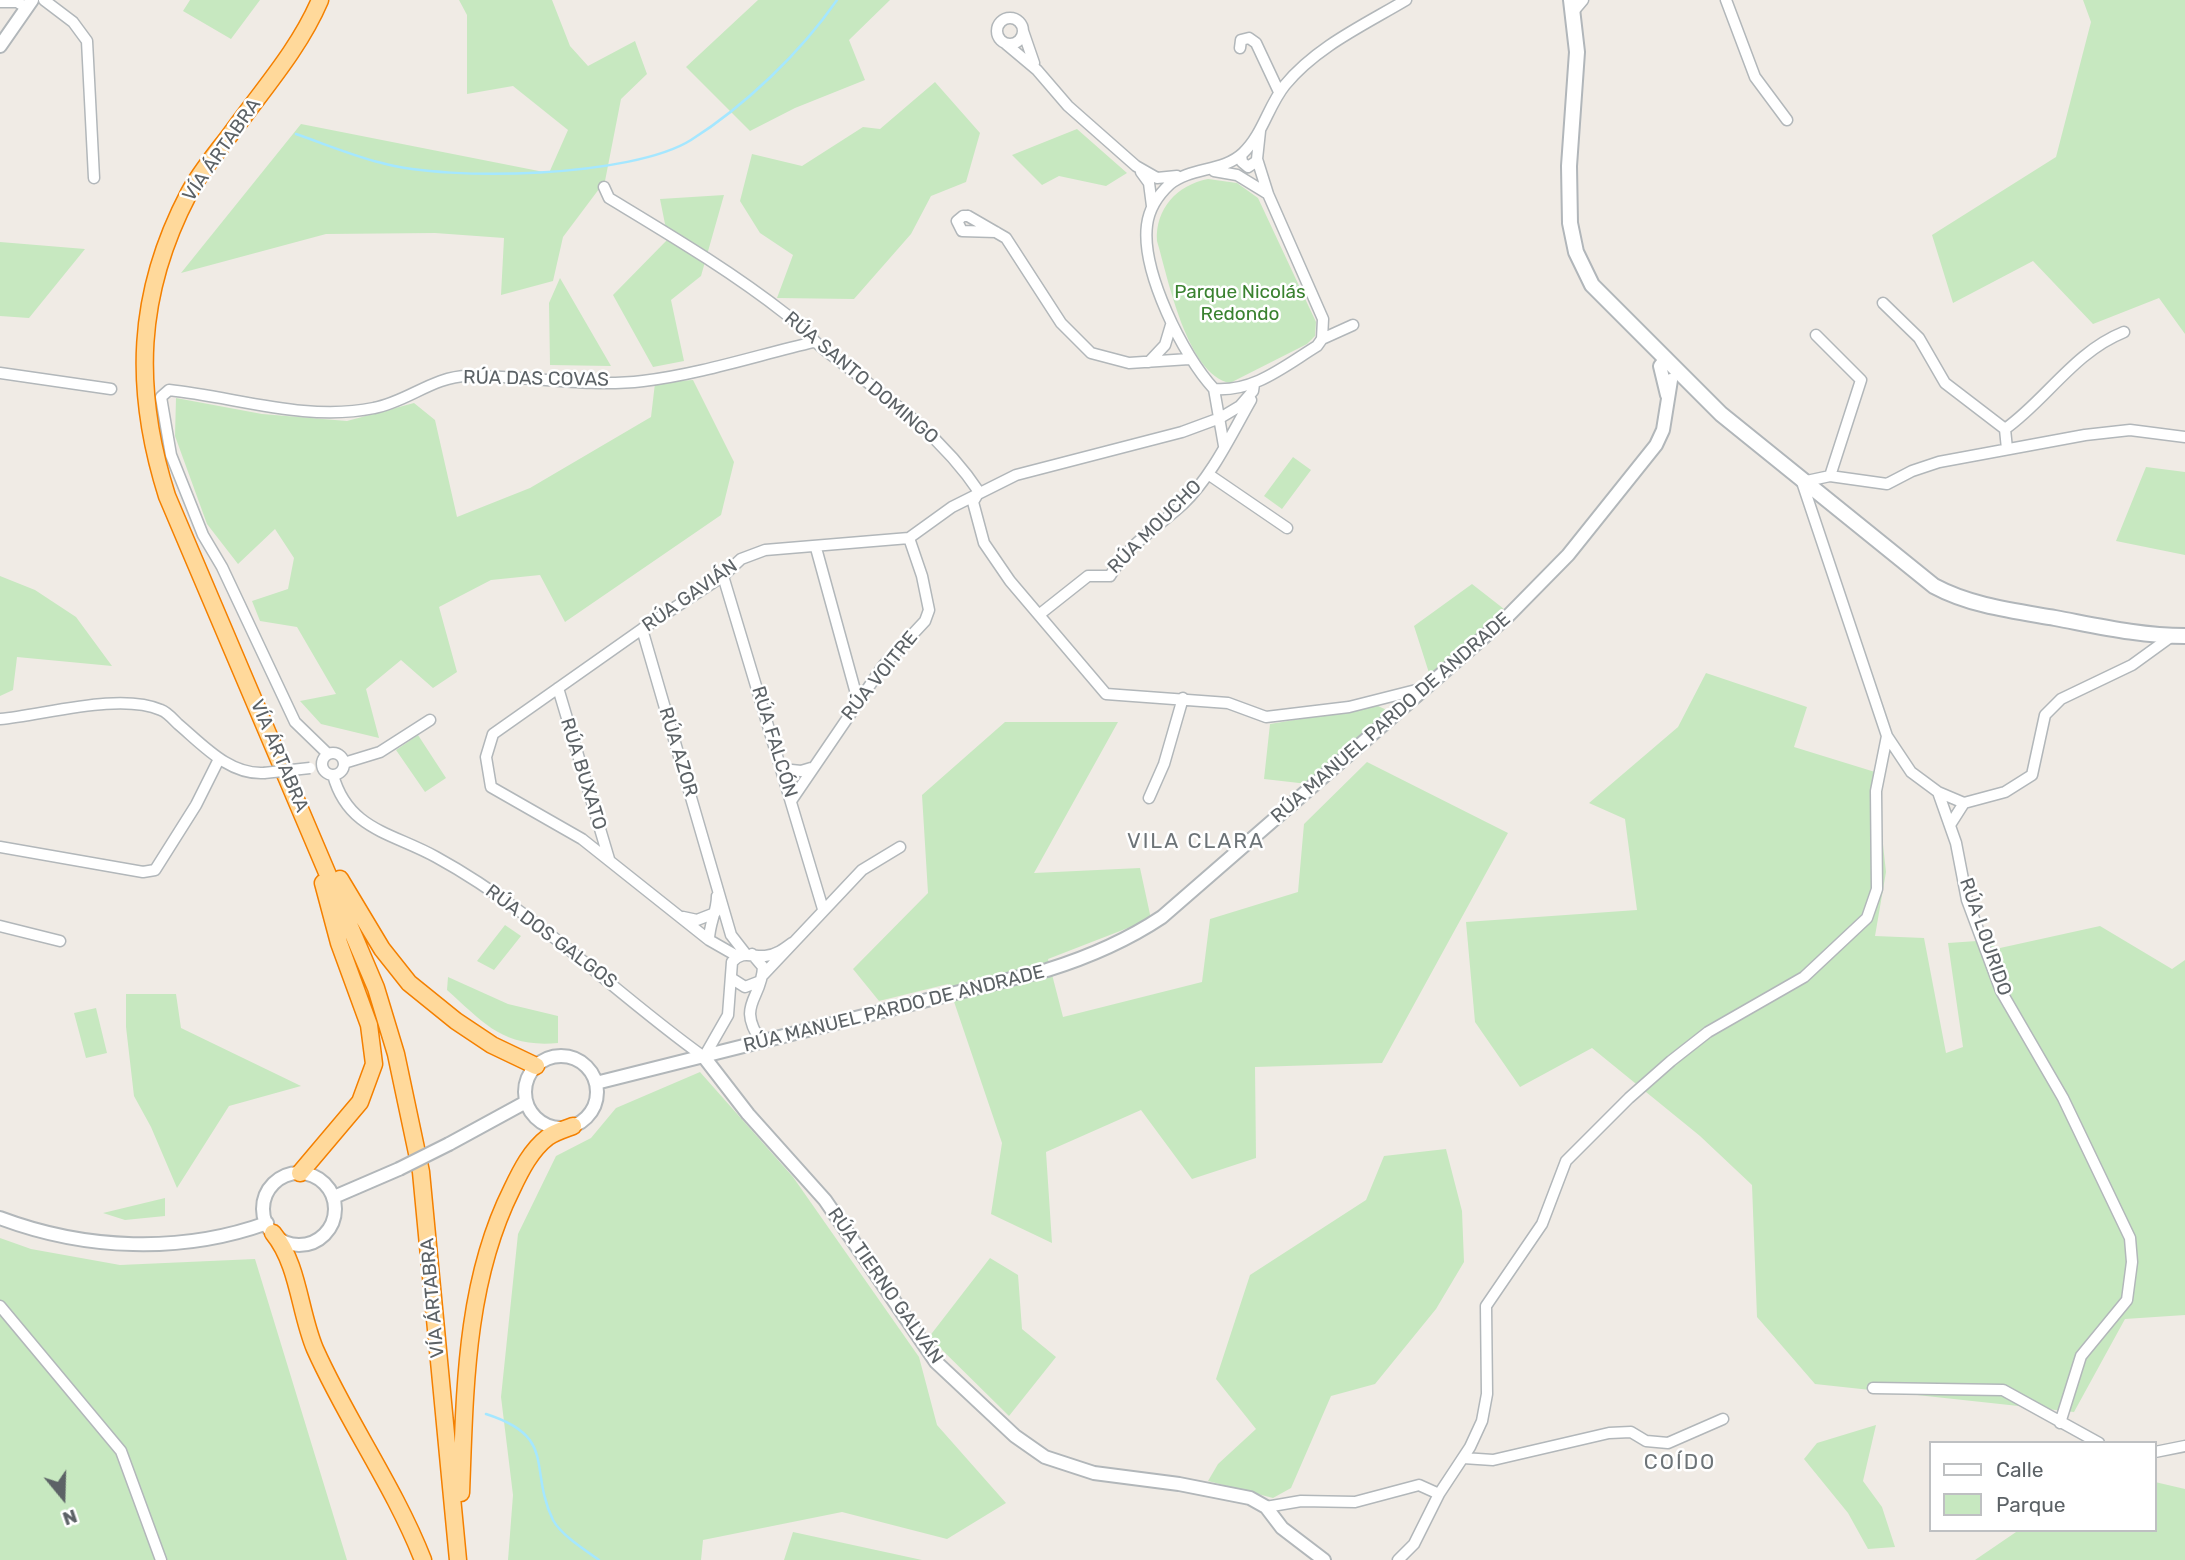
<!DOCTYPE html>
<meta charset="utf-8">
<style>
body{margin:0}
#map{position:relative;width:2185px;height:1560px;overflow:hidden;background:#f0ebe5;font-family:Rubik,sans-serif}
canvas{display:block}
.legend{position:absolute;left:1929px;top:1441px;width:228px;height:91px;box-sizing:border-box;background:#fff;border:2px solid #bec0c2;margin:0;padding:9px 12px;list-style:none;font-size:21px;color:#5c6266}
.legend li{display:flex;align-items:center;gap:14px;height:35px}
.legend b{width:35px;border:2px solid #bec0c2}
.north{position:absolute;left:28px;top:1462px;width:70px;height:70px;-webkit-text-stroke:5px #fff;paint-order:stroke;rotate:161deg;font-size:19px;font-weight:700;line-height:28px;text-align:center;color:#5c6266}
.north::after{content:'';display:block;margin:auto;width:24px;height:32px;background:#5c6266;clip-path:polygon(50% 0,100% 100%,50% 72%,0 100%)}
</style>
<div id="map">
<canvas width="2185" height="1560"></canvas>
<ul class="legend">
<li><b style="height:9px;background:#fff"></b>Calle</li>
<li><b style="height:19px;background:#c7e8c0"></b>Parque</li>
</ul>
<div class="north">N</div>
</div>
<script>
const context = document.querySelector('canvas').getContext('2d');
context.lineJoin = 'round';
function paint(path, color) {
  context.fillStyle = color;
  context.fill(path, 'evenodd');
}
function stroke(path, color, width, dash) {
  context.strokeStyle = color;
  context.lineWidth = width;
  context.lineCap = dash ? 'butt' : 'round';
  context.setLineDash(dash || []);
  context.stroke(path);
}
function write(font, color, halo, rows, align = 'center') {
  context.font = font + ' Rubik,sans-serif';
  context.lineWidth = 5;
  context.setLineDash([]);
  context.textBaseline = 'middle';
  context.strokeStyle = halo;
  context.fillStyle = color;
  for (const [text, x, y, turn = 0] of rows) {
    context.save();
    context.translate(x, y);
    context.rotate((+turn || 0) * Math.PI / 180);
    context.textAlign = isNaN(turn) ? turn : align;
    if (halo) context.strokeText(text, 0, 0);
    context.fillText(text, 0, 0);
    context.restore();
  }
}
const green = new Path2D(`
 M190,0H260L231,39L183,11Z
 M459,0H552L570,46L588,66L635,41L647,74L621,99L605,181L563,237L553,281L501,295L504,238L435,233L326,234L181,273L301,124L549,173L568,130L513,86L467,94V15Z
 M758,0H890L849,40L865,80L795,108L750,131L686,67Z
 M2083,0H2185V334L2159,298L2093,324L2033,261L1953,303L1932,235L2056,157L2091,22Z
 M935,82L980,133L966,182L931,196L911,234L854,299L777,298L793,255L760,233L740,201L752,154L802,166L863,127L880,129Z
 M1077,129L1127,173L1106,186L1059,176L1042,185L1012,155Z
 M1208,179L1237,183L1258,198L1316,322L1315,336L1307,344L1230,383C1187,375 1168,278 1157,241C1155,209 1177,185 1208,179Z
 M724,195L701,276L671,300L684,361L653,367L613,295L668,239L660,199Z
 M0,242L85,249L29,318L0,316Z
 M560,278L611,366L550,365L549,303Z
 M693,380L734,462L721,515L565,622L540,575L491,580L439,607L457,672L433,688L401,660L366,689L379,738L321,724L300,701L336,694L297,627L260,621L252,601L288,589L294,558L275,529L238,564L207,524L175,436L176,398L262,414L347,421L414,403L435,420L457,517L530,488L651,417L655,383Z
 M1293,457L1311,470L1282,509L1264,496Z
 M2146,467L2185,472V555L2116,541Z
 M0,576L35,590L76,617L112,666L17,657L13,690L0,696Z
 M1472,584L1504,609L1430,676L1414,626Z
 M1706,673L1807,707L1794,747L1875,772L1886,872L1875,936L1924,938L1946,1053L1963,1047L1948,943L1977,941L2000,948L2100,926L2172,969L2185,960V1315L2125,1319L2074,1412L1815,1384L1757,1317L1752,1185L1700,1136L1592,1048L1520,1087L1475,1022L1466,922L1637,910L1625,819L1589,803L1678,727Z
 M1378,706L1391,712L1308,784L1264,779L1270,724Z
 M1005,722H1118L1034,873L1140,868L1151,919L1048,959L1063,1017L1202,982L1210,919L1298,892L1304,824L1367,762L1508,833L1382,1063L1255,1067L1256,1158L1192,1179L1141,1110L1046,1152L1052,1243L991,1214L1002,1143L948,984L879,1001L853,969L928,893L922,795Z
 M418,735L446,778L425,792L396,750Z
 M505,925L521,936L494,970L477,961Z
 M448,977L508,1004L558,1016V1043C503,1048 484,1023 447,990Z
 M126,994H176L181,1028L301,1086L229,1106L177,1188L151,1127L134,1096L126,1027Z
 M96,1008L107,1053L86,1058L74,1013Z
 M700,1072L793,1177L919,1357L937,1425L1006,1503L947,1539L842,1512L703,1540L701,1560H508L513,1495L501,1397L518,1234L556,1156L591,1138L616,1108Z
 M1446,1149L1462,1211L1464,1262L1436,1309L1375,1384L1331,1396L1291,1488L1273,1498L1208,1481L1218,1464L1256,1429L1216,1379L1250,1275L1366,1200L1384,1156Z
 M165,1198V1216L125,1220L103,1213Z
 M0,1238L31,1249L120,1265L255,1259L347,1560H0Z
 M990,1258L1018,1275L1022,1329L1056,1357L1009,1416L929,1337Z
 M1876,1425L1863,1481L1882,1507L1895,1547L1868,1549L1848,1513L1804,1459L1817,1443Z
 M2155,1482L2185,1489V1560H1975L2019,1530H2155Z
 M793,1532L922,1560H784Z`);
const stream = new Path2D(`
 M296,134C325,144 353,156 382,163C450,182 632,177 691,140C745,106 801,52 837,0
 M486,1414C558,1437 528,1468 553,1520C561,1535 585,1550 599,1560`);
const minor = new Path2D(`
 M44,0L73,22L87,41L94,178
 M1726,0L1755,77L1787,120
 M0,2H17L27,8
 M1572,13L1583,0
 M997 31a13 13 0 1 1 26 0a13 13 0 1 1-26 0Z
 M1023,31L1034,63
 M1006,44L1037,70L1068,106L1136,166L1157,178L1177,176
 M1240,48L1241,40L1249,38L1256,43L1279,92
 M1260,131L1257,159L1268,194L1323,319L1322,339L1317,346C1283,367 1254,392 1214,389C1183,356 1141,271 1147,225C1149,209 1158,195 1170,184C1191,167 1223,172 1243,153C1263,134 1268,106 1285,85C1316,47 1364,25 1406,0
 M1241,155L1242,162L1248,167L1257,161
 M1214,171L1237,175L1268,194
 M1141,172L1149,183L1152,206
 M604,187L609,198C670,235 731,271 787,315C801,326 812,340 826,351C881,393 940,433 979,492L973,502L984,543L1010,581L1106,694L1228,703L1266,717L1349,707L1424,688
 M968,216L1006,238L1061,323L1091,353L1129,363L1189,359
 M968,216H963L957,221L962,231L996,232
 M1883,303L1919,338L1945,383L2005,429L2007,449
 M1816,335L1861,380L1830,476
 M1322,339L1353,325
 M1149,362L1165,345L1171,325
 M0,373L111,389
 M1214,389L1224,446
 M2005,429C2046,400 2074,352 2124,332
 M1208,474L1287,528
 M816,548L858,701
 M723,576L823,909
 M1040,614L1088,576H1110C1127,545 1157,528 1183,504C1212,476 1231,435 1251,400
 M642,629L731,935L745,953
 M558,688L609,859
 M0,719C44,715 120,692 161,710C167,712 173,719 178,724C203,745 229,775 264,773
 M322 764a11 11 0 1 1 22 0a11 11 0 1 1-22 0Z
 M328,754L295,722L222,567L203,535L171,455L161,397L169,390C236,397 306,422 374,408C407,402 434,376 468,376C527,375 585,388 643,381C701,374 758,355 814,342
 M344,763L380,752L430,720
 M782,769L801,771L811,768
 M333,775C348,830 393,833 436,857C535,911 613,992 704,1057L728,1015L732,962C743,950 751,957 765,956C776,955 784,949 792,943
 M1938,792L1964,803L1950,825
 M1149,798L1164,764L1183,698
 M791,801L883,666L925,621L929,610L922,576L909,538
 M1964,803L2005,792L2032,775L2045,715L2061,699L2132,665L2172,636
 M0,847L143,872L155,870L196,805L219,759
 M683,917L697,920L715,913
 M0,926L60,941
 M709,940C709,924 717,912 717,896
 M752,954L763,967C762,1000 735,1004 762,1043
 M737,956L709,940L582,839L491,787L486,757L493,734L642,629L723,576L741,559L765,550L909,538L952,507L1016,475L1182,432L1220,418L1240,406L1253,391L1254,384
 M762,976L862,870L900,847
 M731,978L745,987L758,982
 M0,1306L121,1451L161,1560
 M1873,1388L2003,1390L2099,1443
 M2060,1423L2081,1356L2127,1300L2132,1262L2130,1238L2063,1098L2001,991L1967,900L1956,843L1938,792L1911,772L1887,736L1802,482L1830,476L1887,484L1912,471L1939,462L2085,435L2130,430L2185,437
 M2155,1452L2185,1446
 M1463,1458L1493,1460L1609,1433L1631,1432L1646,1441L1668,1443L1723,1419
 M1439,1494L1470,1447L1482,1421L1487,1394L1486,1306L1542,1224L1566,1161L1629,1098L1671,1061L1708,1032L1804,977L1867,918L1877,889L1876,791L1887,736
 M1266,1507L1301,1501L1355,1502L1419,1485L1439,1494L1414,1544L1398,1560`);
const tertiary = new Path2D(`
 M0,46L32,0
 M1666,358L1660,366L1667,395
 M525 1092a36 36 0 1 1 72 0a36 36 0 1 1-72 0Z
 M704,1057L748,1114L825,1200L936,1362L1015,1436L1045,1457L1094,1473L1179,1484L1250,1498L1266,1507L1282,1528L1324,1560
 M596,1083L1047,970C1089,957 1126,941 1162,917L1507,617L1568,555L1656,445L1663,430L1671,380
 M449,1144L526,1102
 M263 1209a36 36 0 1 1 72 0a36 36 0 1 1-72 0Z
 M334,1197L399,1169
 M0,1218C85,1250 181,1254 267,1223`);
const secondary = new Path2D(`
 M1571,0L1577,52L1569,166L1570,223L1576,252L1592,285L1721,414L1934,586C1971,606 2015,611 2055,618C2098,626 2141,636 2185,636`);
const trunk = new Path2D(`
 M320,0C300,47 265,87 235,128C220,149 201,170 189,193C136,294 133,389 167,496L376,988L396,1054L421,1172L458,1560
 M340,879L382,949L409,983L456,1021L492,1045L536,1066
 M300,1173L360,1102L374,1064L369,1025L339,943L323,883
 M273,1233C299,1265 299,1311 315,1349C347,1421 394,1486 423,1560
 M461,1493C465,1390 465,1283 512,1189C521,1170 531,1150 548,1137C555,1132 565,1129 573,1126`);
const minorBridge = new Path2D(`
 M264,773L310,768`);
const tertiaryBridge = new Path2D(`
 M399,1169L449,1144`);
const streetNames = [
 ["VÍA ÁRTABRA",222,150,-55],
 ["RÚA SANTO DOMINGO",861,378,40],
 ["RÚA DAS COVAS",536,379,1],
 ["RÚA MOUCHO",1155,527,-45],
 ["RÚA GAVIÁN",690,596,-35],
 ["RÚA VOITRE",880,676,-51],
 ["RÚA MANUEL PARDO DE ANDRADE",1391,718,-41],
 ["RÚA FALCÓN",774,742,73],
 ["RÚA AZOR",678,752,73],
 ["VÍA ÁRTABRA",279,756,67],
 ["RÚA BUXATO",583,774,73],
 ["RÚA DOS GALGOS",551,937,37],
 ["RÚA LOURIDO",1985,937,71],
 ["RÚA MANUEL PARDO DE ANDRADE",894,1009,-14],
 ["RÚA TIERNO GALVÁN",885,1286,55],
 ["VÍA ÁRTABRA",433,1298,-95]
];
const parkNames = [
 ["Parque Nicolás",1240,293],
 ["Redondo",1240,315]
];
const neighbourhoodNames = [
 ["VILA CLARA",1196,842],
 ["COÍDO",1680,1463]
];
paint(green, '#c7e8c0');
stroke(stream, '#a5e7ff', 2.5);
stroke(minor, '#b2b7ba', 13);
stroke(tertiary, '#b2b7ba', 16);
stroke(secondary, '#b1b6ba', 18);
stroke(trunk, '#f48000', 19);
stroke(minor, '#fff', 10);
stroke(tertiary, '#fff', 12);
stroke(secondary, '#fff', 14);
stroke(trunk, '#ffd99b', 16);
stroke(minorBridge, '#b2b7ba', 13, []);
stroke(tertiaryBridge, '#b2b7ba', 16, []);
stroke(minorBridge, '#fff', 10);
stroke(tertiaryBridge, '#fff', 12);
write('19px', '#5c6266', '#fff', streetNames);
write('19px', '#3a8230', '#fff', parkNames);
context.letterSpacing = '2px';
write('21px', '#6d7478', '#fff', neighbourhoodNames);
context.letterSpacing = '0px';
</script>
